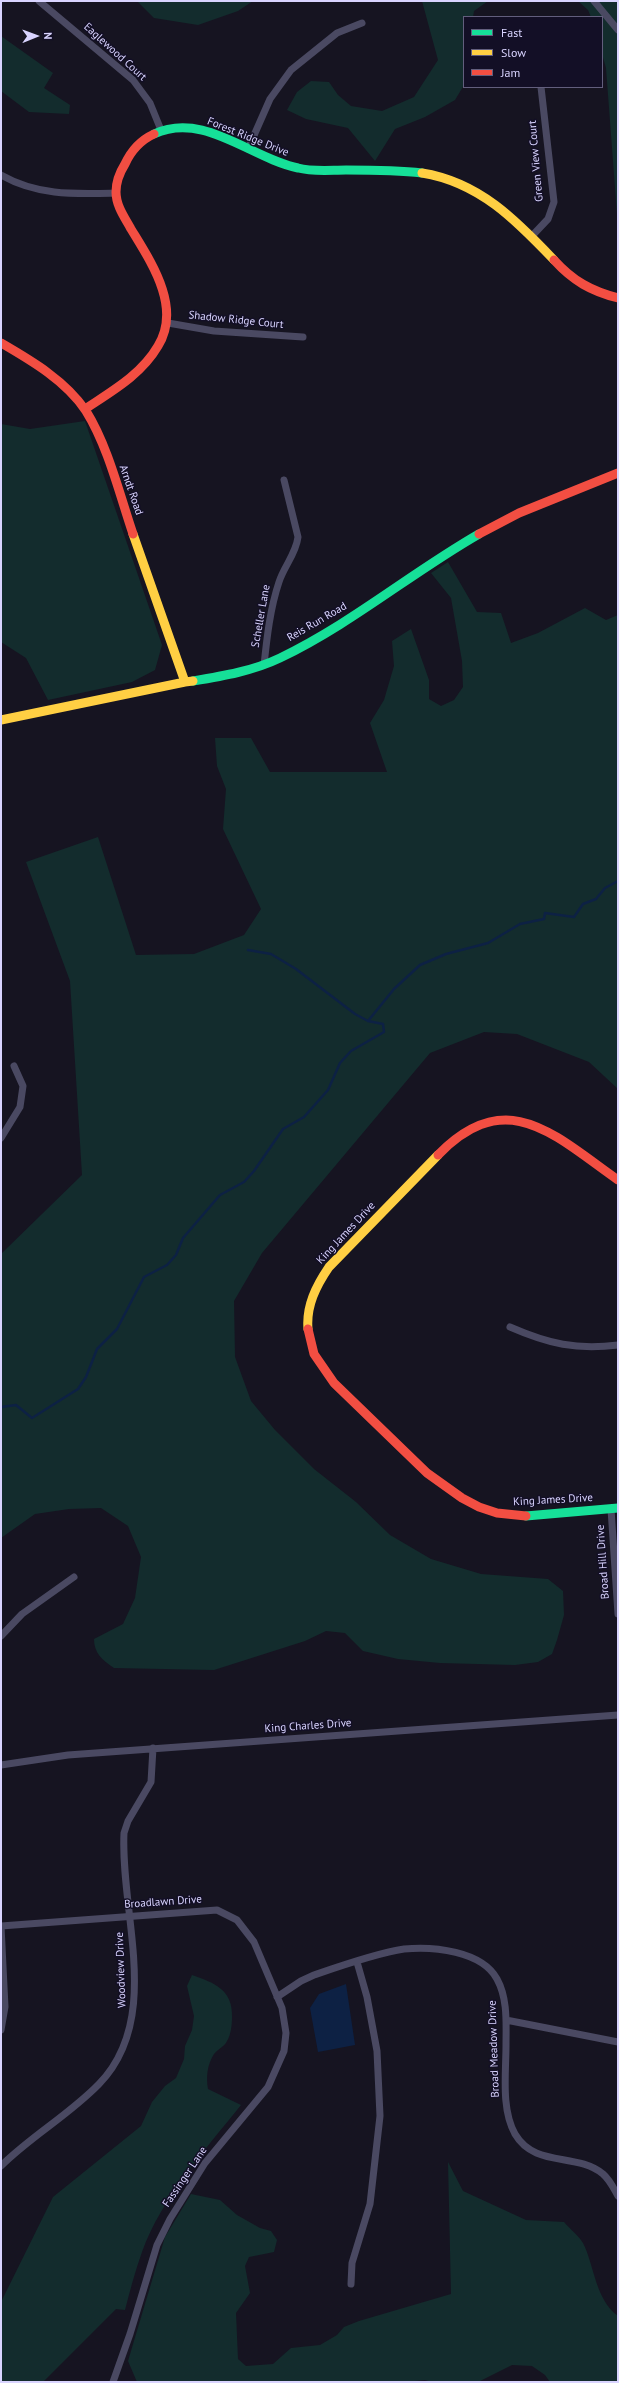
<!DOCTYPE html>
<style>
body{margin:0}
#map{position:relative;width:619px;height:2383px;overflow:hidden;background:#161421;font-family:"PT Sans",sans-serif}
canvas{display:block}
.frame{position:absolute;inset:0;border:2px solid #d9d4ff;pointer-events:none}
.legend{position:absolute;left:463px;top:16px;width:140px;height:72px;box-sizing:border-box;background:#130f26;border:1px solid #625e7d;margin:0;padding:5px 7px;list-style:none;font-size:12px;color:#d9d4ff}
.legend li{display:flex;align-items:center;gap:8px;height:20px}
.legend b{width:20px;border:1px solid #625e7d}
.north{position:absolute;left:16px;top:16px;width:40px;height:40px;-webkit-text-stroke:3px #130f26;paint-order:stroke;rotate:89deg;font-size:11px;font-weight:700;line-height:16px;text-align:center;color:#d9d4ff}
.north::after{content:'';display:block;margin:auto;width:14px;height:18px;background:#d9d4ff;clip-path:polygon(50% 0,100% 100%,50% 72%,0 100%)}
</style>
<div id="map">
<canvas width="619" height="2383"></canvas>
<div class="frame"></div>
<ul class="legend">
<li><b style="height:5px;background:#16e098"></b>Fast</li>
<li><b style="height:5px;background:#ffcf43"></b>Slow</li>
<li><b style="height:5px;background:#f24e42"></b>Jam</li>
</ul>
<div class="north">N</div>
</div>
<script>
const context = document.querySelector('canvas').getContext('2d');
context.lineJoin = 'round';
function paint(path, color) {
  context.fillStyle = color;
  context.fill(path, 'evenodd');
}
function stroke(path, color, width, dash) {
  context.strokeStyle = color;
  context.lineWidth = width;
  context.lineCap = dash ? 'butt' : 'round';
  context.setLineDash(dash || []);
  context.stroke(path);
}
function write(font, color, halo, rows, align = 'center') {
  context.font = font + ' "PT Sans",sans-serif';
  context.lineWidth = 3;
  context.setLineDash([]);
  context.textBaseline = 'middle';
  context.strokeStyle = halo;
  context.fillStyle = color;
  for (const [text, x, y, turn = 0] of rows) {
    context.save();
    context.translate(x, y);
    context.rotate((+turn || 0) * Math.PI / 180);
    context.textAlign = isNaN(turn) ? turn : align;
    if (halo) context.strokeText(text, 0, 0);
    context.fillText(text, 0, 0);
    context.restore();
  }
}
const green = new Path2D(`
 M137,1H253L238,11L198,25L154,18Z
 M422,1H488L474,11L473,17H464V85L455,100L425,117L395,129L375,161L348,128L306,119L287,110L297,92L311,81L329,82L338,95L351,106L382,111L414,97L438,60Z
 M578,1H618V228L606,68L602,54V17H591L588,10Z
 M1,36L53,73L44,88L70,105L69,114L29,112L1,91Z
 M85,421L162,645L155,670L132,682L48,700L26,658L1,642V424L30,429Z
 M448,562L477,612L501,613L511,643L538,633L585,608L606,620L618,615V1089L589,1062L517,1034L484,1032L430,1053L262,1253L234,1301L235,1357L251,1401L275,1430L314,1469L356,1502L390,1535L431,1559L481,1574L548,1579L563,1591L564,1615L557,1640L552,1654L538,1662L515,1665L440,1663L398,1659L363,1651L345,1633L326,1631L305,1641L214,1670L114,1668C102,1660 94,1653 94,1639L123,1624L135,1598L141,1557L128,1526L101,1508L69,1509L35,1514L1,1538V1254L82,1175L70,981L26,862L98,837L136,955L194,954L244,935L261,909L223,829L226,789L217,766L215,738H251L270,772H387L370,723L384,700L394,666L392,641L411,629L429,680V699L441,706L454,700L463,687L462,661L451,598L431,573Z
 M192,1975C215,1983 233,1990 232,2017C232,2024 231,2035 227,2041C225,2046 218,2049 214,2054C207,2065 206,2077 208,2089L241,2105C205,2150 162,2197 142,2252C135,2271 130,2291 125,2310L116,2309L43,2382H1V2302L53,2197L141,2126L152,2102L165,2086L176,2078L184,2059L185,2046L192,2030L194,2016L187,1986Z
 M448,2162L463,2191L526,2220L564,2222C570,2229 579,2236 583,2243C595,2267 595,2299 618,2316V2382H550L545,2375L532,2366L512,2365L478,2382H432L425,2380L405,2382H137L128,2361L165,2237L191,2194L220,2200L237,2215L260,2228L271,2231L277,2240L274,2252L249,2257L245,2266L250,2293L236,2313L238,2359L246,2366L273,2364L291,2348L320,2345L337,2335L344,2327L359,2321L451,2294Z`);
const water = new Path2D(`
 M346,1984L355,2045L318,2052L310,2008L319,1994Z`);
const stream = new Path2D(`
 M248,950L271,954L296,969L355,1014L368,1021
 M1,1407L16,1405L32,1418L78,1389L86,1377L97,1349L117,1329L144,1277L167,1265L176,1255L183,1238L220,1195L244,1182L254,1171L283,1129L304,1117L328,1090L340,1063L351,1051L384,1032L383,1024L368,1021L394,989L420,965L446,954L488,943L520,924L544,919L545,913L574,917L583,904L596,899L605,888L618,881`);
const street = new Path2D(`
 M39,1L133,80L150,103L161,130
 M594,1L618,30
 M248,149L270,99L291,70L337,33L362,23
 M1,175C38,196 75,194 116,193
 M531,237L548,219L554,202L541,87
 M168,323L214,331L303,337
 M264,665C267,637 270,609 279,582C284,566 296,554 298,537L284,480
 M1,1138L20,1107L23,1086L14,1066
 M510,1327C549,1344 576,1350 618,1345
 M611,1509L618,1614
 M1,1636L22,1614L74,1577
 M1,1765L68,1755L618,1715
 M1,1926L217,1910L237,1920L254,1942L282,2008L286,2033L284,2051L268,2087L205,2163L170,2219L157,2245L130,2334L113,2382
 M277,1997L301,1981L314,1975C340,1966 377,1953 404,1949C433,1946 482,1951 497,1979C508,1999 506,2024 506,2045C506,2073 501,2109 515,2134C535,2168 576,2152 603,2174C610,2180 614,2189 618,2196
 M506,2020L618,2042
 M1,2030L5,2007L1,1926
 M1,2166C31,2136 69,2115 99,2084C163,2018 120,1914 124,1833L128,1821L151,1782L153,1748
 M351,2284L352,2263L370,2204L380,2116L377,2051L367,1997L357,1962`);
const fast = new Path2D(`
 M154,134C204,111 250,158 298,168C313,172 330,170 346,170C372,170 397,170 422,173
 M193,681C223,676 253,671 280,658C351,624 411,573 479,534
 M526,1516L618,1508`);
const slow = new Path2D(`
 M422,173C479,182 516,220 554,260
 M133,534L185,682L193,681
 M1,720L185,682
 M308,1329C306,1306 316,1286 329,1267L438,1155`);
const jam = new Path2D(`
 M554,260C573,281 591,291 618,298
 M1,343C32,361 66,381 86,411C108,446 120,496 133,534
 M85,409C112,391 141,375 158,346C182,307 151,262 131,229C125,218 116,206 116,192C116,183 120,172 125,164C131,151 141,140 154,134
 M479,534L519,513L618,473
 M438,1155C507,1084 555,1136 618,1180
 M308,1329L314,1354L334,1383L427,1473L462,1498L479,1507L497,1513L526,1516`);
const streetNames = [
 ["Eaglewood Court",115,52,42],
 ["Forest Ridge Drive",248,137,22],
 ["Green View Court",536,161,-95],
 ["Shadow Ridge Court",236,320,6],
 ["Arndt Road",131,490,71],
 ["Scheller Lane",261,616,-80],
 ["Reis Run Road",317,622,-30],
 ["King James Drive",346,1233,-47],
 ["King James Drive",553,1500,-3],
 ["Broad Hill Drive",603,1562,-94],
 ["King Charles Drive",308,1726,-4],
 ["Broadlawn Drive",163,1902,-4],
 ["Woodview Drive",121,1970,-92],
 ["Broad Meadow Drive",494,2049,-92],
 ["Fassinger Lane",185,2177,-56]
];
paint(green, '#132c2d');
paint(water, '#0d2144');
stroke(stream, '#0d2144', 2.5);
stroke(street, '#4a4962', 7);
stroke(fast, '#16e098', 9);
stroke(slow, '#ffcf43', 9);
stroke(jam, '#f24e42', 9);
write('11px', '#d9d4ff', '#130f26', streetNames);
</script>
